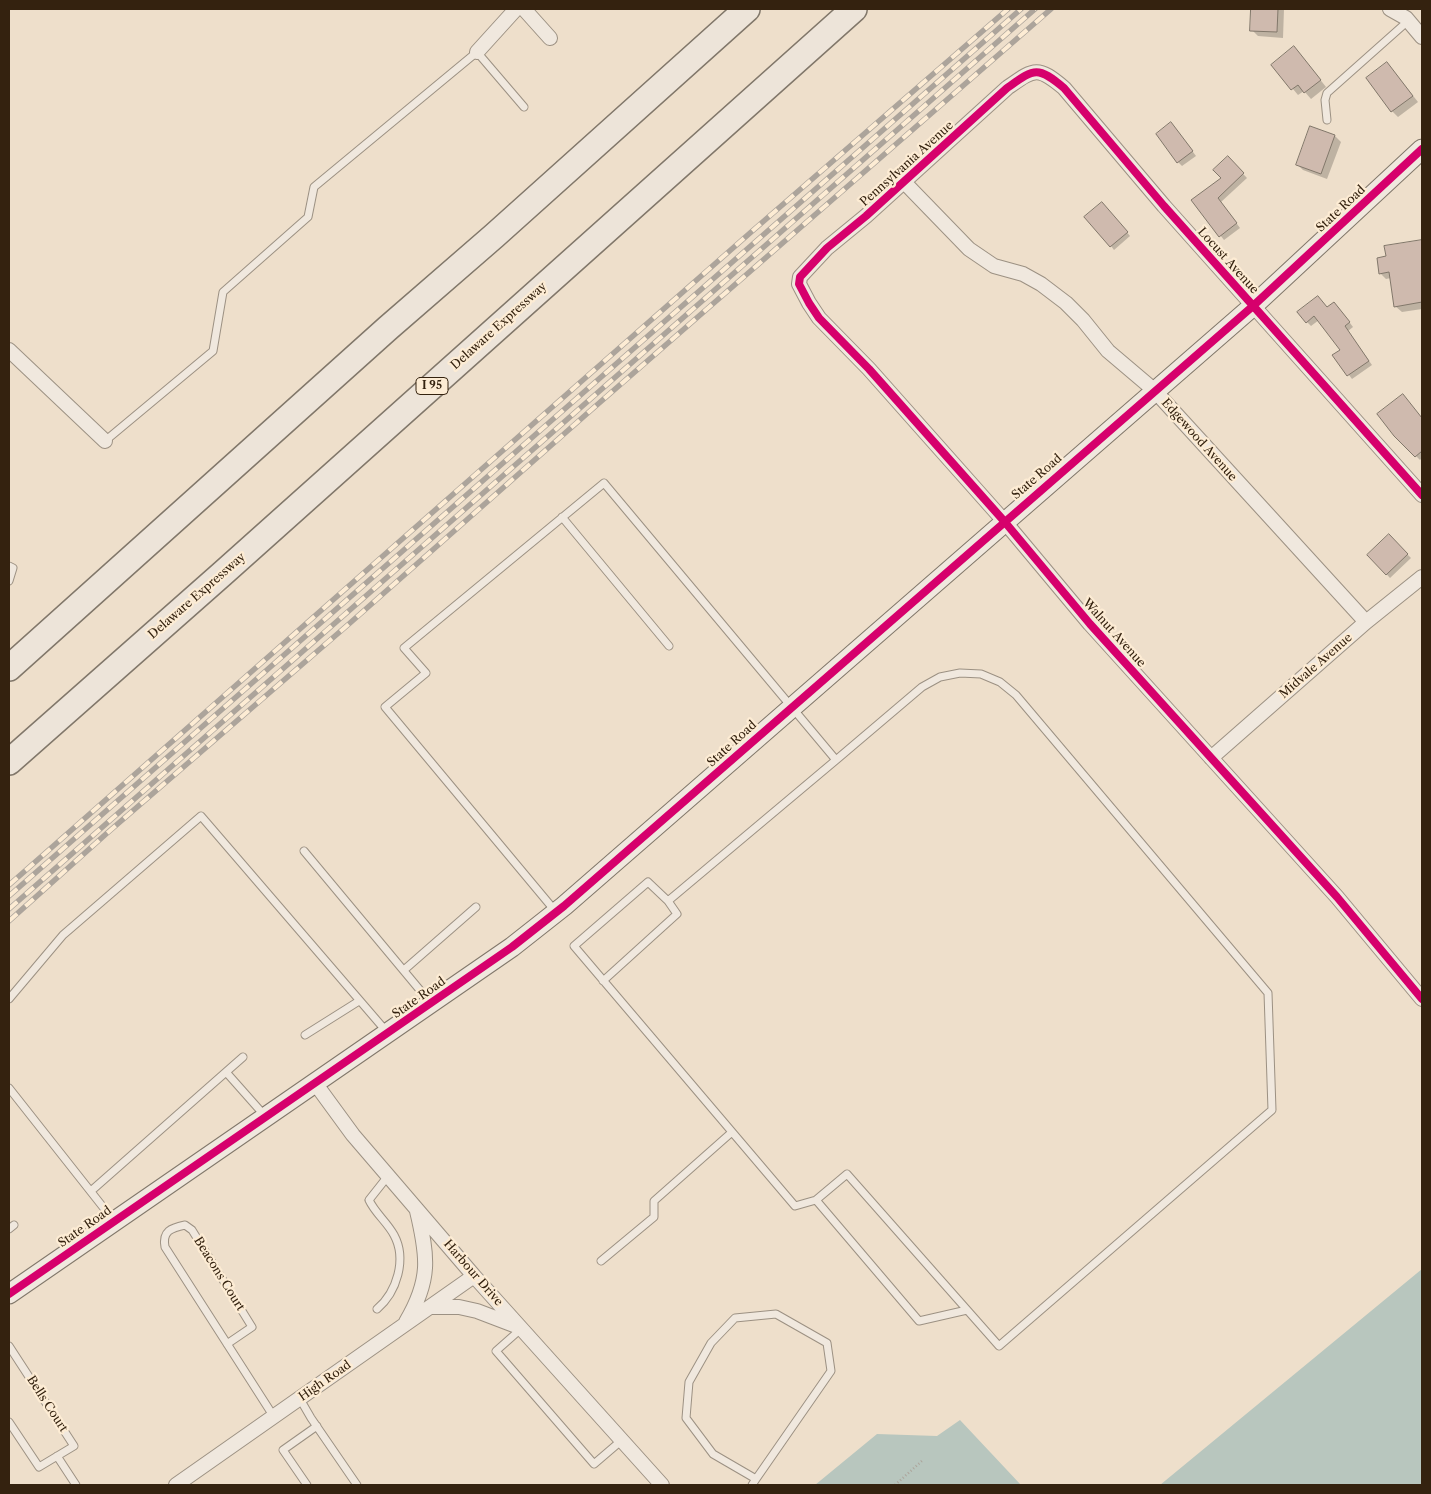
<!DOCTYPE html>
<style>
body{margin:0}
#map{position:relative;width:1431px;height:1494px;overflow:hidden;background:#eedfcb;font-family:"Libre Caslon Text",serif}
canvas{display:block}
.frame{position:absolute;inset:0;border:10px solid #34220f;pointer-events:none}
</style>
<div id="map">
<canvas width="1431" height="1494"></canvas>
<div class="frame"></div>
</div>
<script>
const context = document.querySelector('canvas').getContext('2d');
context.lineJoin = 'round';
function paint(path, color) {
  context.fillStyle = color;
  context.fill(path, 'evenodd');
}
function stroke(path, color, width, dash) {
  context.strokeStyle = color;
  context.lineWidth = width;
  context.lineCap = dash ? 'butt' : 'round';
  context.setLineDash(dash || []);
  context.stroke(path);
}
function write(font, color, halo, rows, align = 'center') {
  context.font = font + ' "Libre Caslon Text",serif';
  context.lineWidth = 4.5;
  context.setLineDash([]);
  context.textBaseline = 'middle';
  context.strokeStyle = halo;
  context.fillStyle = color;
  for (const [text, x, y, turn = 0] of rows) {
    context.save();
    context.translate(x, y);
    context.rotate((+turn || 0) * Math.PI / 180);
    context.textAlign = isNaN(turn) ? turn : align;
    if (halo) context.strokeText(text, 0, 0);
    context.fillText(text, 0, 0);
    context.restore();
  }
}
const water = new Path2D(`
 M1422,1269V1485H1160Z
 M960,1420L1021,1485H815L877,1434L937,1436Z`);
const shadow = new Path2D(`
 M1253,9H1284L1283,38L1258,36L1252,30Z
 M1300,54L1326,87L1311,99L1304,91L1298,95L1273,65Z
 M1387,63L1418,102L1398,117L1392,111Z
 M1311,127L1335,136L1341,142L1327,179L1303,170L1297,164Z
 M1175,128L1196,156L1182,166L1178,162Z
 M1228,158L1247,178L1221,202L1240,228L1224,240L1193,200L1223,178Z
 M1106,207L1130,236L1114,250L1111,246Z
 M1422,241V309L1402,312L1395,306L1391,278L1386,279L1380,273L1388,257Z
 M1322,301L1327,309L1338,307L1353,327L1348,331L1372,365L1352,379L1334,355L1342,350L1319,320L1311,326L1307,322Z
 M1406,399L1422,419V458L1420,460L1395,435Z
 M1389,536L1411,558L1390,578L1369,555Z`);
const building = new Path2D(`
 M1251,9H1278L1277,32L1250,31Z
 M1294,46L1321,80L1304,93L1298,85L1291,90L1271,65Z
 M1387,62L1413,96L1391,112L1366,78Z
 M1171,122L1193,151L1177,163L1156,134Z
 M1310,126L1335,135L1321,174L1296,165Z
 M1228,156L1244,173L1218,198L1237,223L1219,237L1191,200L1221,178L1213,170Z
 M1102,202L1128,232L1110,247L1084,217Z
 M1422,240V302L1394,307L1389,272L1379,274L1377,258L1386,256L1384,246Z
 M1318,296L1327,307L1334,302L1350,322L1345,326L1369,361L1347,376L1332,355L1340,350L1314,316L1306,323L1297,312Z
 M1403,394L1422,418V451L1415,457L1394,436L1377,414Z
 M1389,534L1408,554L1386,575L1367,555Z`);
const path = new Path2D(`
 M895,1485L923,1460`);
const lane = new Path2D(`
 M1327,120L1325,100L1327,93L1408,21
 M105,441L213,351L223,292L308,217L314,187L477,52L524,107
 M562,517L669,646
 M9,566L13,568L9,581
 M304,851L429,1001
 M556,912L385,707L426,673L404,648L604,483L836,760L668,901L648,882L574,946L795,1206L816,1200L847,1174L999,1346L1272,1110L1268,993L1016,695L1000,682L981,674L960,673L940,677L922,687L836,760
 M404,970L476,907
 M603,981L677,914L668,901
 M9,999L63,935L201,816L386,1031
 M305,1035L359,1001
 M226,1072L265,1116
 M9,1088L114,1221
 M91,1191L243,1057
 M816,1200L919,1321L967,1310
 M9,1229L14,1225
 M601,1261L654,1217V1201L732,1132
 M377,1309C397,1292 407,1259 394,1235C387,1222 375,1213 369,1200L388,1176
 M522,1328L496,1351L594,1464L622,1440
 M227,1344L252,1327L192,1230L185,1225C171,1228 162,1231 165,1247L274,1417
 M9,1346L74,1446L39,1467L9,1422
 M300,1399L311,1418L357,1485
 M57,1456L76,1485
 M307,1485L283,1450L317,1426
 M752,1485L756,1479L831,1371L827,1343L776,1314L735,1318L711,1343L689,1382L686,1418L713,1454L756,1479`);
const street = new Path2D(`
 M524,9L550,38
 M1390,9L1406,18L1422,37
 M477,52L516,9
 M904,182L969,249L994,266L1023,274L1041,284L1066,303L1083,320L1108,351L1154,390L1366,622
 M9,350L105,441
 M1422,495L1164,206L1064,88C1037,65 1034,69 1007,88L866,216L827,248L800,277L799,284L809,303L819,318L869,369L1004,521L1090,624L1337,897L1422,999
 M1211,758L1366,622L1422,577
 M315,1083L353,1135L474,1276L662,1485
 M431,1307H459L477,1311L519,1327
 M406,1322C431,1280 428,1257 417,1211
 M176,1485L474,1276`);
const secondary = new Path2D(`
 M9,1294L512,947L564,906L1253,306L1422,149`);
const highway = new Path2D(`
 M9,668L388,328L494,236L747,9
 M9,762L222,574L854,9`);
const rail = new Path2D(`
 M9,885L750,233L1008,9
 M9,896L1021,9
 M9,909L1035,9
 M9,921L106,834L350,623L590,411L1051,9`);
const cycleway = new Path2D(`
 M1422,495L1164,206L1064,88C1037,65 1034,69 1007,88L866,216L827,248L800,277L799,284L809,303L819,318L869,369L1004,521L1090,624L1337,897L1422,999
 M9,1294L512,947L564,906L1253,306L1422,149`);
const shields = [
 [432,386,32]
];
const shieldNames = [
 ["I 95",432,386]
];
const streetNames = [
 ["Pennsylvania Avenue",907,164,-42],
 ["State Road",1341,209,-43],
 ["Locust Avenue",1228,261,48],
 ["Delaware Expressway",499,326,-42],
 ["Edgewood Avenue",1199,440,48],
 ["State Road",1037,477,-41],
 ["Delaware Expressway",197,596,-41],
 ["Walnut Avenue",1114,633,48],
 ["Midvale Avenue",1316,666,-41],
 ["State Road",732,744,-42],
 ["State Road",419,998,-35],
 ["State Road",85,1227,-35],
 ["Harbour Drive",473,1273,49],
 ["Beacons Court",219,1274,58],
 ["High Road",325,1381,-35],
 ["Bells Court",47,1404,57]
];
paint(water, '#b8c6be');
paint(shadow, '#0003');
paint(building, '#cfbaae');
stroke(building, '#81776a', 1);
stroke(lane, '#9c9183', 9);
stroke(street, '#9c9183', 16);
stroke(secondary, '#81776a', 21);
stroke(highway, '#81776a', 28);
stroke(path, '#aca49b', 2.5, [1, 2.5]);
stroke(lane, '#f0e8de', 7);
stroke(street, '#f0e8de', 14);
stroke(secondary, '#f0e8de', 19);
stroke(highway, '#ede4d9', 25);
stroke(rail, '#aca49b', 5.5);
stroke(rail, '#fdecd4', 4, [11]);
stroke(cycleway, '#d6006c', 8);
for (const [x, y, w] of shields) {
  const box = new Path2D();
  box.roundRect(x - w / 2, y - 8.5, w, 17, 4);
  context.fillStyle = '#fdecd4';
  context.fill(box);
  stroke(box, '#34220f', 1);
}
write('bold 11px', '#34220f', null, shieldNames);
write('12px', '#34220f', '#fdecd4', streetNames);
</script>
